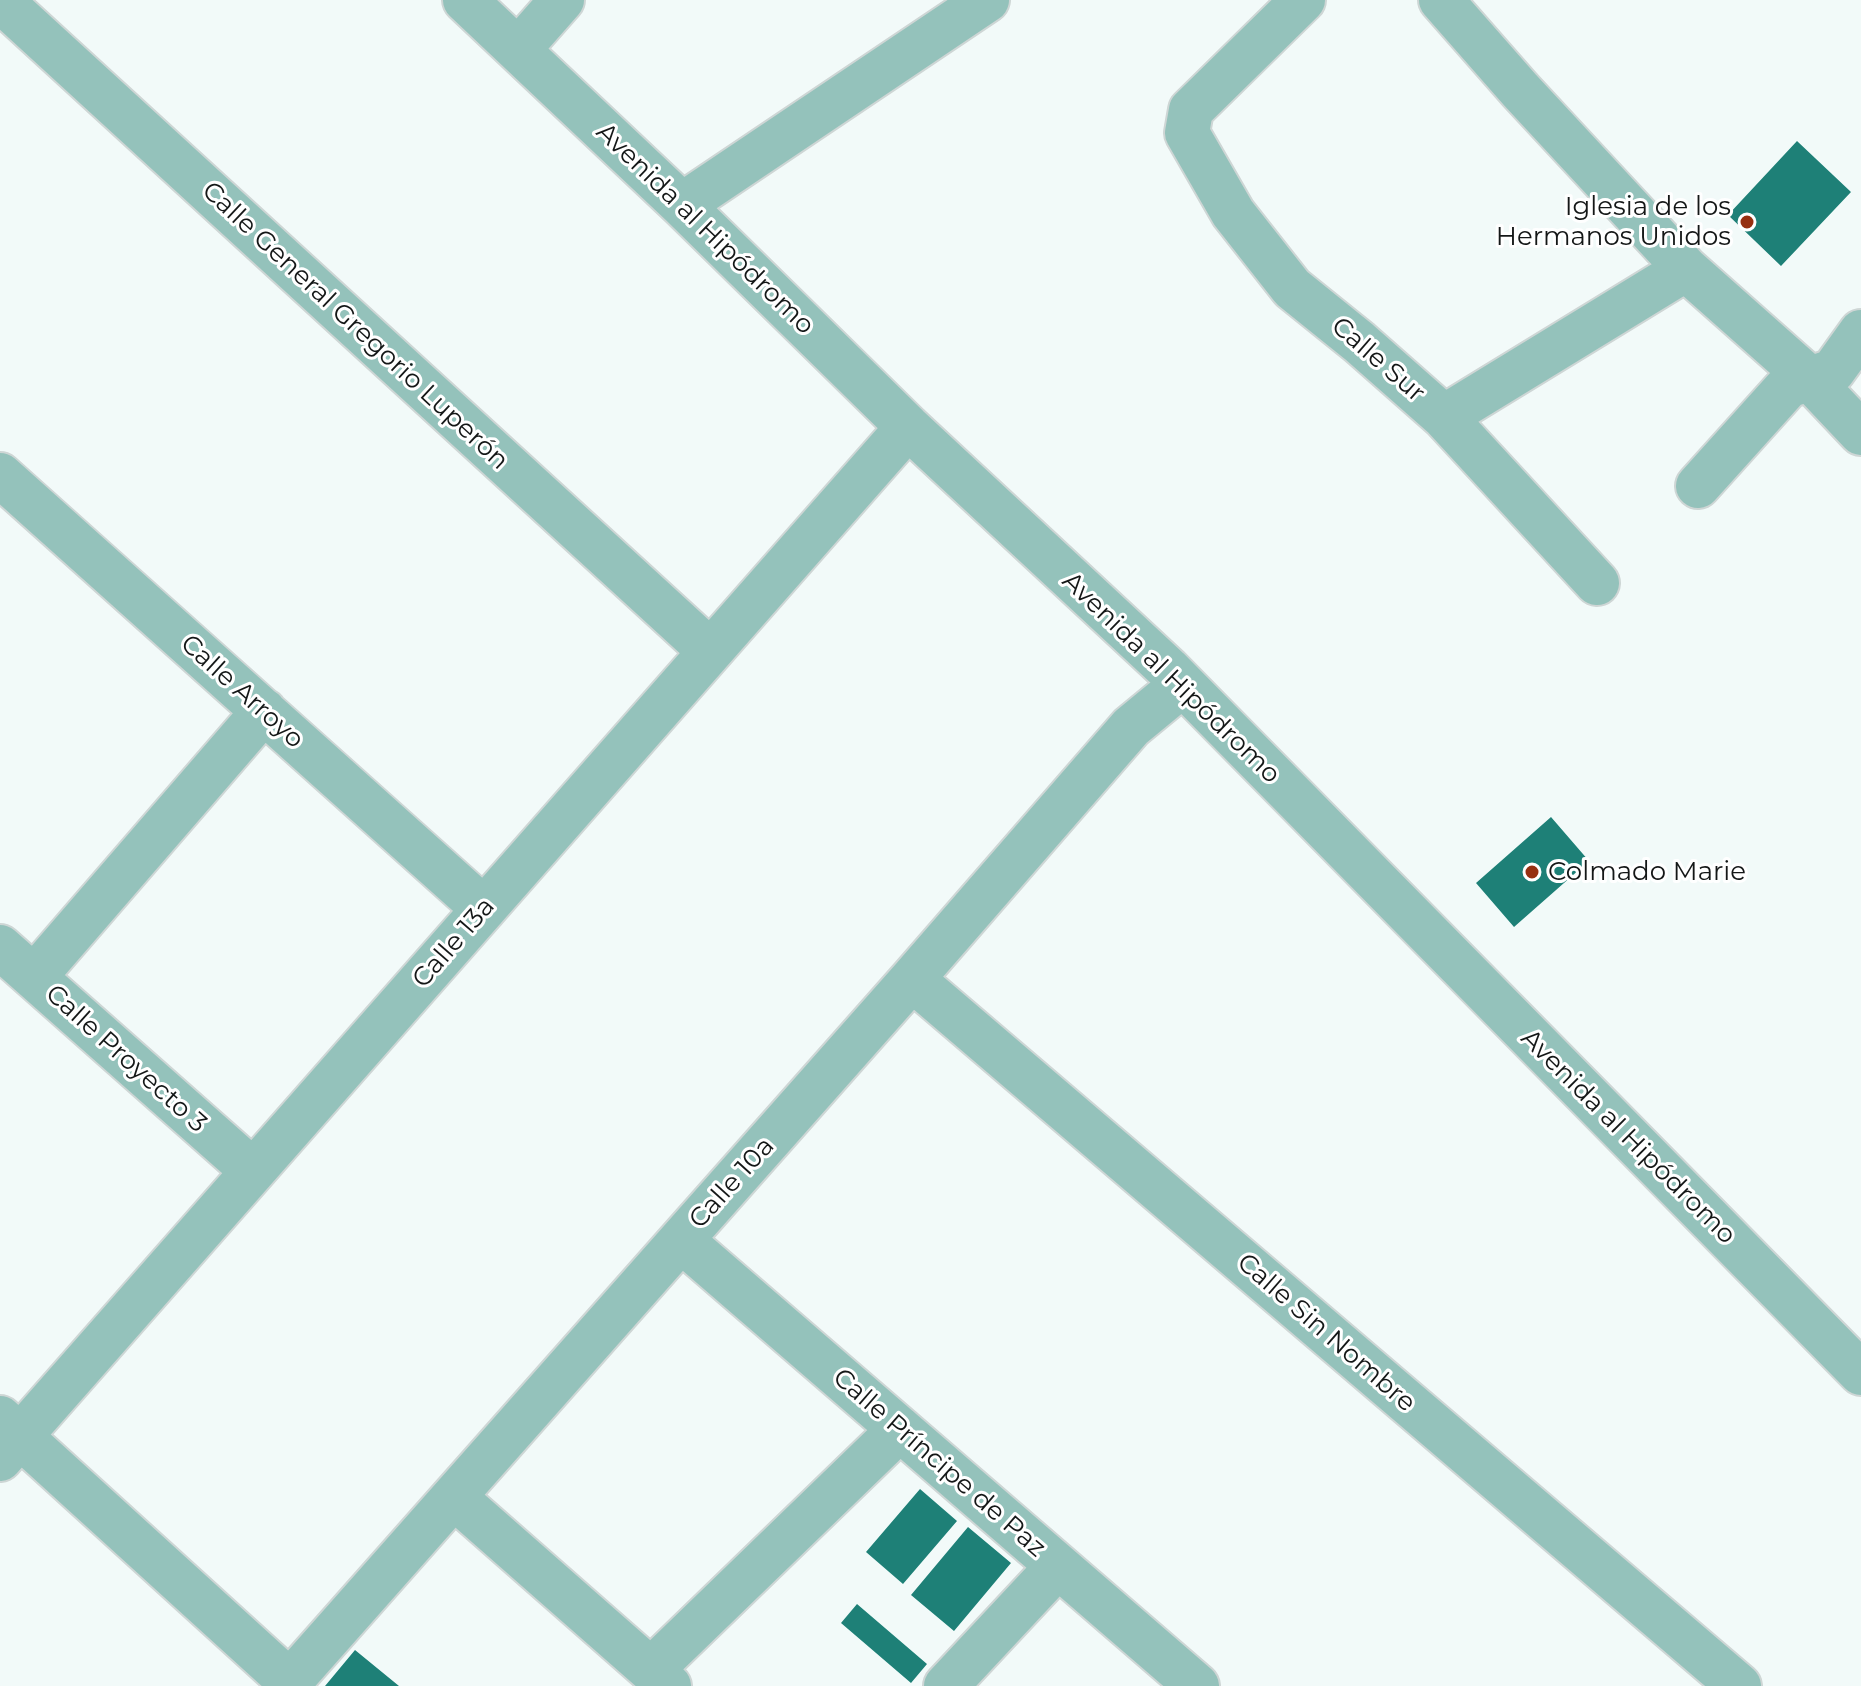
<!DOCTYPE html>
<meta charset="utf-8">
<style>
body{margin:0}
canvas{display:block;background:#f2faf9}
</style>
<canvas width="1861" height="1686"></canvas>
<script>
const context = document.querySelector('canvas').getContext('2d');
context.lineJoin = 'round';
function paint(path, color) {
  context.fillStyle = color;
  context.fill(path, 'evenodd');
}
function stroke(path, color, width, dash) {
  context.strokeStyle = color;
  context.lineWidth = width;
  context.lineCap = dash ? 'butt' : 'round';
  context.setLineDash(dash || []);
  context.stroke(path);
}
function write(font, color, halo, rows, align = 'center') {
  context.font = font + ' Montserrat,sans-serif';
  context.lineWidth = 6;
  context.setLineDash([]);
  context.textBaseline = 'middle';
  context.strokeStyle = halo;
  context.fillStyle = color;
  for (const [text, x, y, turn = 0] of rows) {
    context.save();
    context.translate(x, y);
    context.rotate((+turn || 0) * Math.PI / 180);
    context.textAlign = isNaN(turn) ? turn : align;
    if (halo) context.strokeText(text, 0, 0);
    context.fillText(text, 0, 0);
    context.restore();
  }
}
const building = new Path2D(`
 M1797,141L1851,192L1781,266L1728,215Z
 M1551,817L1589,861L1514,927L1476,883Z
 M920,1489L957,1521L903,1584L866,1552Z
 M968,1527L1011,1563L954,1631L911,1595Z
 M857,1604L927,1664L911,1683L841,1623Z
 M355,1650L399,1686H325Z`);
const minor = new Path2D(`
 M0,0L710,651
 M465,0L682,205L908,427L1168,669L1861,1373
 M1303,0L1191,110L1187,133L1233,213L1292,288L1359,342L1444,417L1686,269
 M1441,0L1520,90L1686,269L1810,379L1861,433
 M518,50L562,0
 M682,205L987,0
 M1444,417L1597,583
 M0,475L484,909
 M1698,486L1788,386L1833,371L1861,332
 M0,947L253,1171
 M34,977L264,711
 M912,979L1739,1686
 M681,1240L1197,1686
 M0,1418L290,1682
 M0,1459L908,427
 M454,1497L669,1686
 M651,1670L900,1429
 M286,1686L912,979L1131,727L1182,685
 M946,1686L1058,1566`);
const markers = [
 [1747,222,8,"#962f10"],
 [1532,872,8,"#962f10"]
];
const poiNames = [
 ["Iglesia de los",1731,207],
 ["Hermanos Unidos",1731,237],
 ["Colmado Marie",1548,872,"left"]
];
const streetNames = [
 ["Avenida al Hipódromo",705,229,44],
 ["Calle General Gregorio Luperón",355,326,43],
 ["Calle Sur",1378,360,41],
 ["Avenida al Hipódromo",1171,678,44],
 ["Calle Arroyo",242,692,42],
 ["Calle 13a",454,943,-49],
 ["Calle Proyecto 3",126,1059,42],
 ["Avenida al Hipódromo",1628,1137,45],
 ["Calle 10a",732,1183,-48],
 ["Calle Sin Nombre",1326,1333,41],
 ["Calle Príncipe de Paz",939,1463,41]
];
paint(building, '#1e8077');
stroke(minor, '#ced6d5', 48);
stroke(minor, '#94c2bb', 44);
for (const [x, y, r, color] of markers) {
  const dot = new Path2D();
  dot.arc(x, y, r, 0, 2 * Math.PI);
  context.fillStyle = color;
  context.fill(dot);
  stroke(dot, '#fff', 3);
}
write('26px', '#141717', '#fff', poiNames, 'right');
write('26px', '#141717', '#fff', streetNames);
</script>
